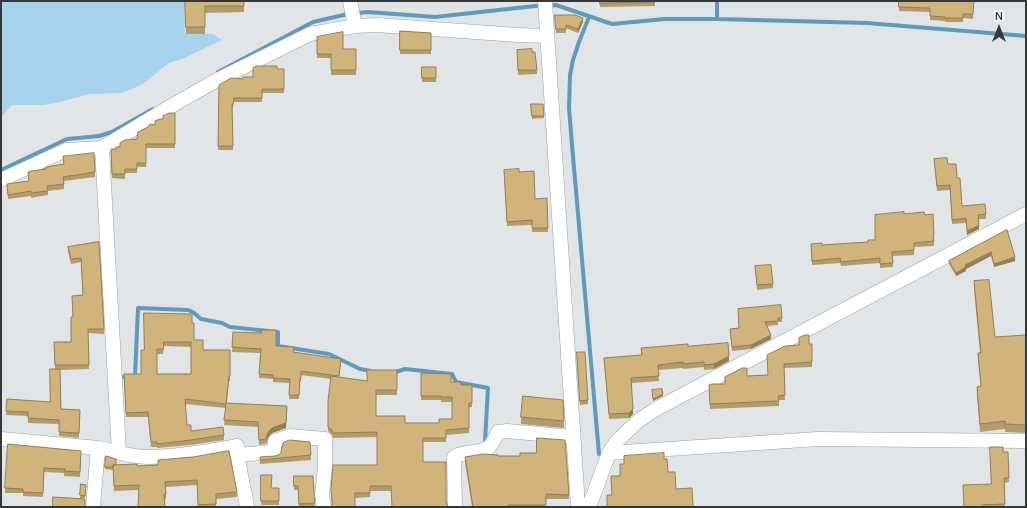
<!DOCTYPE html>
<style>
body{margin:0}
#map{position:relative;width:1027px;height:508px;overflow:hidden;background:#e2e5e7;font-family:Manrope,sans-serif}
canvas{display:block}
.frame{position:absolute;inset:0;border:2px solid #363738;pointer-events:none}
.north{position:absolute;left:979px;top:8px;width:40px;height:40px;-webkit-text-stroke:3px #fff;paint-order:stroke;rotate:0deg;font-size:11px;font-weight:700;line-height:16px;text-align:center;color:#363738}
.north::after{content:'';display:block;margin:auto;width:14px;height:18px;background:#363738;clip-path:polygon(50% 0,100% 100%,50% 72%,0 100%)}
</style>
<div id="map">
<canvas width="1027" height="508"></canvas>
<div class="frame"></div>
<div class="north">N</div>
</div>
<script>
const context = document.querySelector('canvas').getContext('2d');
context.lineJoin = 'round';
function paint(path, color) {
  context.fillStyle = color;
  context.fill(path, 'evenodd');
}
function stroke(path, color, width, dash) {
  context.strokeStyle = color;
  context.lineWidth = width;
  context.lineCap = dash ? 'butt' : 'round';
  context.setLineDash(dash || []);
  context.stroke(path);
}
const green = new Path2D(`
 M1,1H184L185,34H213L222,40L180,60L174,61L169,63L148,80L139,86L121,93L90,94L55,103L44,105H12L1,118Z`);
const stream = new Path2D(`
 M717,1V19
 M589,17L579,42L573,60L570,75L569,108L572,145L599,454
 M218,72L313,22L348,14L368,12L435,17L535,6L556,5L612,24L665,19H717L867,23L1026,36
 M1,170L67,139L99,136L112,132L153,109
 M392,372H396L405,369L452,374L456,382L488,388L485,441
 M123,377L135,376L138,308L188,310L193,312L201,319L222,323L230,327L278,332V346L329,354L360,369L371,371`);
const minor = new Path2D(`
 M350,1L355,26
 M545,1L578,507
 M102,148L119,452
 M1,180L66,150L102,148L173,105L217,80L310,34L355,26L377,25L518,35L547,36
 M1,439L98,448
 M609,453L818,439L1026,441
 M237,455L274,452L275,441L289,436L325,439V467L322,495L324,507
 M93,507L98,448C114,451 131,457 147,457C177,457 208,451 237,446C238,467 244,487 247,507
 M455,507L454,457C464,450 481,455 490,446C493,442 496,437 498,432L507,431L573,437
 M589,507L609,453L617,441L638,421L656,409L1026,214`);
const wall = new Path2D(`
 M185,1H244V12L205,13V34H186Z
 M599,1L655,2V6L600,7Z
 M899,1H974L973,19L963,18V22H945V21L930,20V12L899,11Z
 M555,15L583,22L578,33L566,28V33H556Z
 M400,31L431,33V54H400Z
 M317,37L343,49H356V75H331V58H317Z
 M517,50L532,52L537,70V74L518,75Z
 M422,67H436V82H422Z
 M277,69H284V93H262V102H234L233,108H232L233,150H218L219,85L253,77Z
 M531,104H543L544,118L532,119Z
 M175,113V148H146V167H137V173H125V179L112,178L111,153L116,149L137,139L163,119Z
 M63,156L95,172V177L64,181V189L48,191V195L31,198V196L8,199L7,184L29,181L28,172L64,164Z
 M934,159L948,164L957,178L962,206L986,214V219H978L979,229L967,235L966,223L952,224L950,190L937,191Z
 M504,170L519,172L535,199L548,228V232H532V225L507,226Z
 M904,214L925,215L934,235V246L914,247V255L892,256L893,267L880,268V263L841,266L840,263L812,265L811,244L822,245L836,244L868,242L875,240Z
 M1007,230L1015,261L994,267L991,256L966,269V271L956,276L949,264V261Z
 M99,242L104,334L88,333L89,369L60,370L61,409L80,410L79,438L59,436V424L28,423V416L6,415L7,399L50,402L55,369L54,342H71L83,295L81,262L71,264L68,252V247Z
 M755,266L773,284V288L757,290Z
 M974,281L995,337H1026V433L1005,432V429L980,432L977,395V387L981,386L978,361V353H980L974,289Z
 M781,305L782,322H778V325L767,326L771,339L751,349L732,351L730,329L739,328L738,309Z
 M192,323L194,340L203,350H230V381H229L227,403L286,428L272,433L269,436L267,440L266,444L259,445L258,427L224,425L226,408L185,404L187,425L191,431L224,435V440L191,445L157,448V447H151L148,417H126L124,374H141L144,350ZM164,346L191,347V374H157V354H163Z
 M233,332L294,352L341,363L339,377L367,381L397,370V395H376V416L405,423H439L452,419V402H441V400H421V373L461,385H472V407H469V433L446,435V442H423L391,491H370V497L355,498L332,505L331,490L377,465V437L333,438L332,435L328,431V401L331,379L301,375V382H300L299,399H289L290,383L273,382V379L259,378L260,353L232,352Z
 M809,344H812V367L784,368L785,400H779V406L710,409L709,385L725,384L747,376L767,375Z
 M688,346L729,361L714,369L704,370V367L683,369V368L658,370L659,381L631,383L633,414L629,418L609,419L604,358L641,355V348Z
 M577,356L588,400V404L580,405Z
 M521,417L564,421V428L521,424Z
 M8,444L81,451L80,477L64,476V473L44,472L43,497L23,496V493H5Z
 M1003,452H1008L1009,482L1004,483L1005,507H964L991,484Z
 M311,455V460L260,464V457Z
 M106,456L116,465L137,466L158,465L237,492V497L216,499V507H198L197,485L166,487V499H165L139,490L114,491L113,470L105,469Z
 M498,456L569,495V499H546V507H472L465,462V457Z
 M261,475L271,488H279V505H261Z
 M294,476L314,492L315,507H299L298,490H294Z
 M81,484L86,485L85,498H80Z`);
const shadedWall = new Path2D(`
 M583,18V22L578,33V29Z
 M979,225V229L967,235V231Z
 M991,252V256L966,269V271L956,276V273L965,265Z
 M1015,257V261L994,267V264Z
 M771,335V339L751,349V345Z
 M729,356V361L714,369V364Z
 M663,394V396L653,401V399Z
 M287,406L286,428L272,433L269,436L267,440L266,444L267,435L269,431Z
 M633,409V414L629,418V413Z`);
const building = new Path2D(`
 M185,1H244V6H205V27H186Z
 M600,1H655V2L600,3Z
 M899,1H974L973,14H963V18H945V17L930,16V8L899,7Z
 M555,15H575L583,18L578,29L566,25V29H556Z
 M400,31L431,33V50H400Z
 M343,32V49H356V70H331V54H317V37Z
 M532,49V52H535L537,70H518L517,50Z
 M257,66H277V69H284V89H262V98H234L233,104H232L233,146H218L219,85L231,78L243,79V77H253V68Z
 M422,67H436V78H422Z
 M531,104H543L544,116H532Z
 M170,113H175V144H146V163H137V169H125V174H112L111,149H116V147H120V143L125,140L137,139L138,132L148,127L150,124L155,125V121L160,119H163V116Z
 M94,153L95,172L63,177L64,184L47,186L48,191L31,193V191L8,195L7,184L29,181L28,172L32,171L46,169V167L64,164L63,156H65Z
 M947,158L948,164H956L957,178H960L962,206L985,204L986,214L978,215L979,225L967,231L966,218L952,220L950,185L937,186L934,159Z
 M519,169V172L534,171L535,199L547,198L548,228H532V220L507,222L504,170Z
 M904,212V214L924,212L925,215L933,214L934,235H933L934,241L914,243V250L892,252L893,263L880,264V258L841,262L840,258L812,261L811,244L822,243V245L836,244L868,242V240H875V215Z
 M1007,230L1015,257L994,264L991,252L965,265L966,267L956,273L949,261Z
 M99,242L104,329H88L89,365H55L54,342H71V317H73L72,296L83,295L81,258L71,259L68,247Z
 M771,265L773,284L757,285L755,266Z
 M989,280L995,337L1026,335V425L1005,424V421L980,424L977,387L981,386L978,353H981L974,281Z
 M781,305L782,318H778V321L765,322L771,335L751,345L732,347L730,329L739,328L738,309Z
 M144,313L192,314V323H194V340H203V350H230V376H229L226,403L287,406L286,423L272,428L269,431L267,435L266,439L259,440L258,422L224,420L226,404L185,399L187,425H191V431L223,427L224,435L191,440L157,444V442H151L148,412L126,413L124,374H141V350H144ZM164,342H191V374H157V349H163Z
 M261,330H276V346L294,347L293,352L341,359L339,376L301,371V378H300L299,395H289L290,379L273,378V375L259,374L261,349L232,347L233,332L261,333Z
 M805,335H809V344H812V362L784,364L785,395L778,396L779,401L710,404L709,385L712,384H725V377L742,368H747V376L768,375L767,355L785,346L799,345V338Z
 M728,343L729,356L714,364L704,365V362L683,364V362L658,365L659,376L631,378L633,409L629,413L609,414L604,358L642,355L641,348L688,344V346Z
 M577,352H585L588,400L580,401Z
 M50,369H60L61,409L80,410L79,433L59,432V420L28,418V412L6,411L7,399L50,402Z
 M367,370H397V390H376V416H405V423H439V419H452V397H441V396H421V373L451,374V382H461V385H472V403H469V428L446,430V438H423V462H446V502L448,507H392L391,486H370V493H355V507H330L332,505V501L331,490L333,465H377V432L333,433L332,430L328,427V401L331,376L367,381Z
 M662,389L663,394L653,399L652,390Z
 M523,396L563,400L564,421L521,417Z
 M537,438L565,440L569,495L546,494V505H508V507H473L465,457L483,454L498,455V456H520V453H536Z
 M290,440L310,442L311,455L260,460V457L275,456L279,455L281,452L283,443Z
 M8,444L81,451L80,472L64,471L65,469L44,468L43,493L23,492V489L5,488Z
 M990,447H1003V452H1008L1009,478H1004L1005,504L982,505V507H964L963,485L991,484Z
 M229,451L237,492L216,494V504L198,505L197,480L165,482L166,494H164L165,507H138L139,485L114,486L113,465L137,464V466L158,465V460L193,457Z
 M664,453V459H667L668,472H675L676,489L692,488L693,507H607V495H612L611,476H620V464H624V456Z
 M106,456L116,459V465H113V467H105Z
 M261,475H272L271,488H279V501H261Z
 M294,476H313L314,492L315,503L299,504L298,486H294Z
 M81,484L86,485L85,496L80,495Z
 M53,497L85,499V506L86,507H53Z`);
paint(green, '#a7d3ee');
stroke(stream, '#5f9bbd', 4);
stroke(minor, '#9ea1a3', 15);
stroke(minor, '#fff', 14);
paint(wall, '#b49b6b');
paint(shadedWall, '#927e57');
paint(building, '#d1b47c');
stroke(building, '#927e57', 1);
</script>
